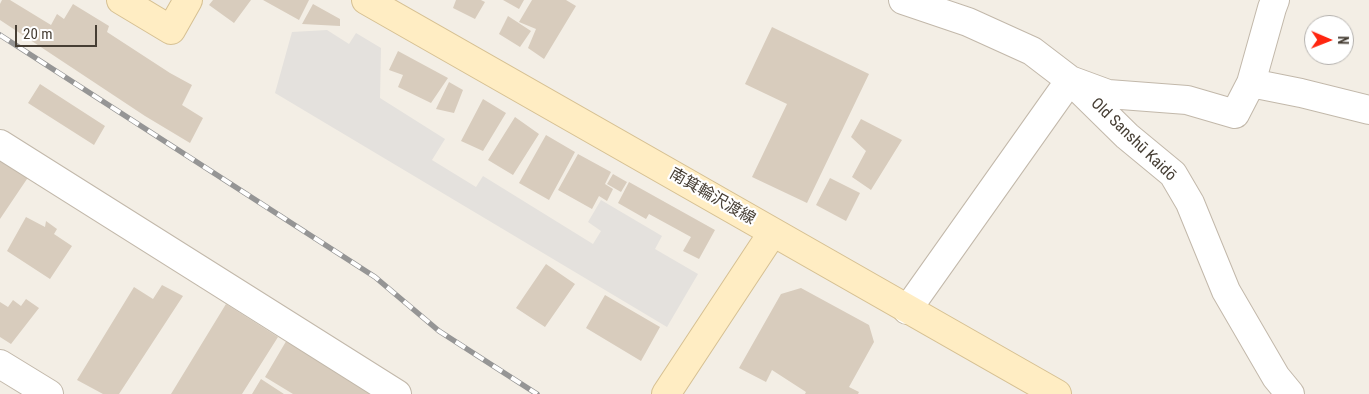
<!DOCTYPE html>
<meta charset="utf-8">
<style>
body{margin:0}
#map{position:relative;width:1369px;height:394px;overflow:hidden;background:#f3eee5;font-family:"Roboto Condensed",sans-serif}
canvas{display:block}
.north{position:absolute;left:1304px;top:15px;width:50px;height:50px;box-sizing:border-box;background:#fff;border:1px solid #b5b2ae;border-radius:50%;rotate:91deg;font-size:14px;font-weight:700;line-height:20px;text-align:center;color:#463e34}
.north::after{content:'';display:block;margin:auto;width:18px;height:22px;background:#ff2610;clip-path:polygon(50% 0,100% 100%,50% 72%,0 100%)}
.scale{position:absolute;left:15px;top:25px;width:82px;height:22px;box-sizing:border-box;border:2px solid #463e34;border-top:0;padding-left:6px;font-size:15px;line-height:18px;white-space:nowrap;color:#463e34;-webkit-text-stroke:4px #fff;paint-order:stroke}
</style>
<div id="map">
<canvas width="1369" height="394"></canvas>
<div class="north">N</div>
<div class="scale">20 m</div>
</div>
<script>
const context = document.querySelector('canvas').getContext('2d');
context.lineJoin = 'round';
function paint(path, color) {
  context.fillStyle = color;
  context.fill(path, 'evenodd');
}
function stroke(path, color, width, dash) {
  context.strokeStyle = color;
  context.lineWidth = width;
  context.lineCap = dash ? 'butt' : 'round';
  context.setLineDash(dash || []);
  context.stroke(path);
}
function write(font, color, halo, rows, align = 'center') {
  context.font = font + ' "Roboto Condensed","Noto Sans JP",sans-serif';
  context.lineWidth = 4.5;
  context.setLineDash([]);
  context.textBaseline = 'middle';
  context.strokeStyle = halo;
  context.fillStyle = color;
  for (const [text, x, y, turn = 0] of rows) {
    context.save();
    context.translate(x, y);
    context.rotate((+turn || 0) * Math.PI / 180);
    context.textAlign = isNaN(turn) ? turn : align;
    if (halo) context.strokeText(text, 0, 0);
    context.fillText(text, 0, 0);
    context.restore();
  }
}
const parking = new Path2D(`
 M327,30L349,44L356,33L381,48L380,98L445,139L432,160L476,187L483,176L593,244L601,231L588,222L601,200L662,236L655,249L698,274L667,327L275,93L292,32Z`);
const building = new Path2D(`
 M2,0H10L51,25L57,14L64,19L73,4L109,26L107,32L170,73L192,85L182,105L203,118L190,143L145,116L0,20V4Z
 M213,0H251L234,23L209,5Z
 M263,0H309L299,20Z
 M456,0H481L485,2L475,19L453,8Z
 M503,0H524L519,9Z
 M532,0H566L576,6L544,59L528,48L536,29L519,22Z
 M313,4L340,19V26L302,24Z
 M508,16L531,31L520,47L499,34Z
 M772,27L869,74L807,203L752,177L787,104L745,84Z
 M398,51L448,78L431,103L398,87L403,75L389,70Z
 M449,82L463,90L454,113L436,109Z
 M40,84L105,126L94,145L28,103Z
 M483,99L506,113L483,151L461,141Z
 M515,117L539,134L513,175L488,160Z
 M861,119L902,140L871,190L852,177L866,151L851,137Z
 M546,135L575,152L549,200L519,183Z
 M578,154L611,172L605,184L613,189L607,201L599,196L592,209L558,190Z
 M0,159L29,176L0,219Z
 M613,174L627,182L621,192L607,184Z
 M830,178L860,193L846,221L816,205Z
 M629,182L715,230L699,259L683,251L691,237L649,214L646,219L618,203Z
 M26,217L45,227L46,221L57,229L54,234L72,246L50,279L7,251Z
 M546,264L575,284L545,327L516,308Z
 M162,285L183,296L119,394H103L77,380L134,287L153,299Z
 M801,288L869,325L874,342L849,387L859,392L858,394H805L806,392L772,370L766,382L739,368L781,294Z
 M605,295L660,327L641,361L586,328Z
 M26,299L39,308L11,344L0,337V302L8,307L13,300L21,306Z
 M226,304L278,337L242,394H171Z
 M288,338L374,394H293L265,377Z
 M261,379L284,394H252Z`);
const street = new Path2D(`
 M903,0L968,22L1032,51L1070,80L1127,136L1173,174L1190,203L1226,291L1276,377L1290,394
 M1275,0L1272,8L1251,83L1301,93L1369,110
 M0,144L397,394
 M907,310L1070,80L1108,94L1187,100L1235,114L1251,83
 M0,364L49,394`);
const secondary = new Path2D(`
 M121,0L171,30L188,0
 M366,0L1057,394
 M666,394L773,232`);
const rail = new Path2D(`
 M0,35L375,277L439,331L537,394`);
const streetNames = [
 ["Old Sanshū Kaidō",1133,140,44],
 ["南箕輪沢渡線",712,197,30]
];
paint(parking, '#e4e1dd');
paint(building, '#d8ccbd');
stroke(street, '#c2b8aa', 30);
stroke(secondary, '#d6c092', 30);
stroke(street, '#fff', 28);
stroke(secondary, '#ffedc3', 28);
stroke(rail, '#959595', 5.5);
stroke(rail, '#fff', 4, [11]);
write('16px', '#463e34', '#fff', streetNames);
</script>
